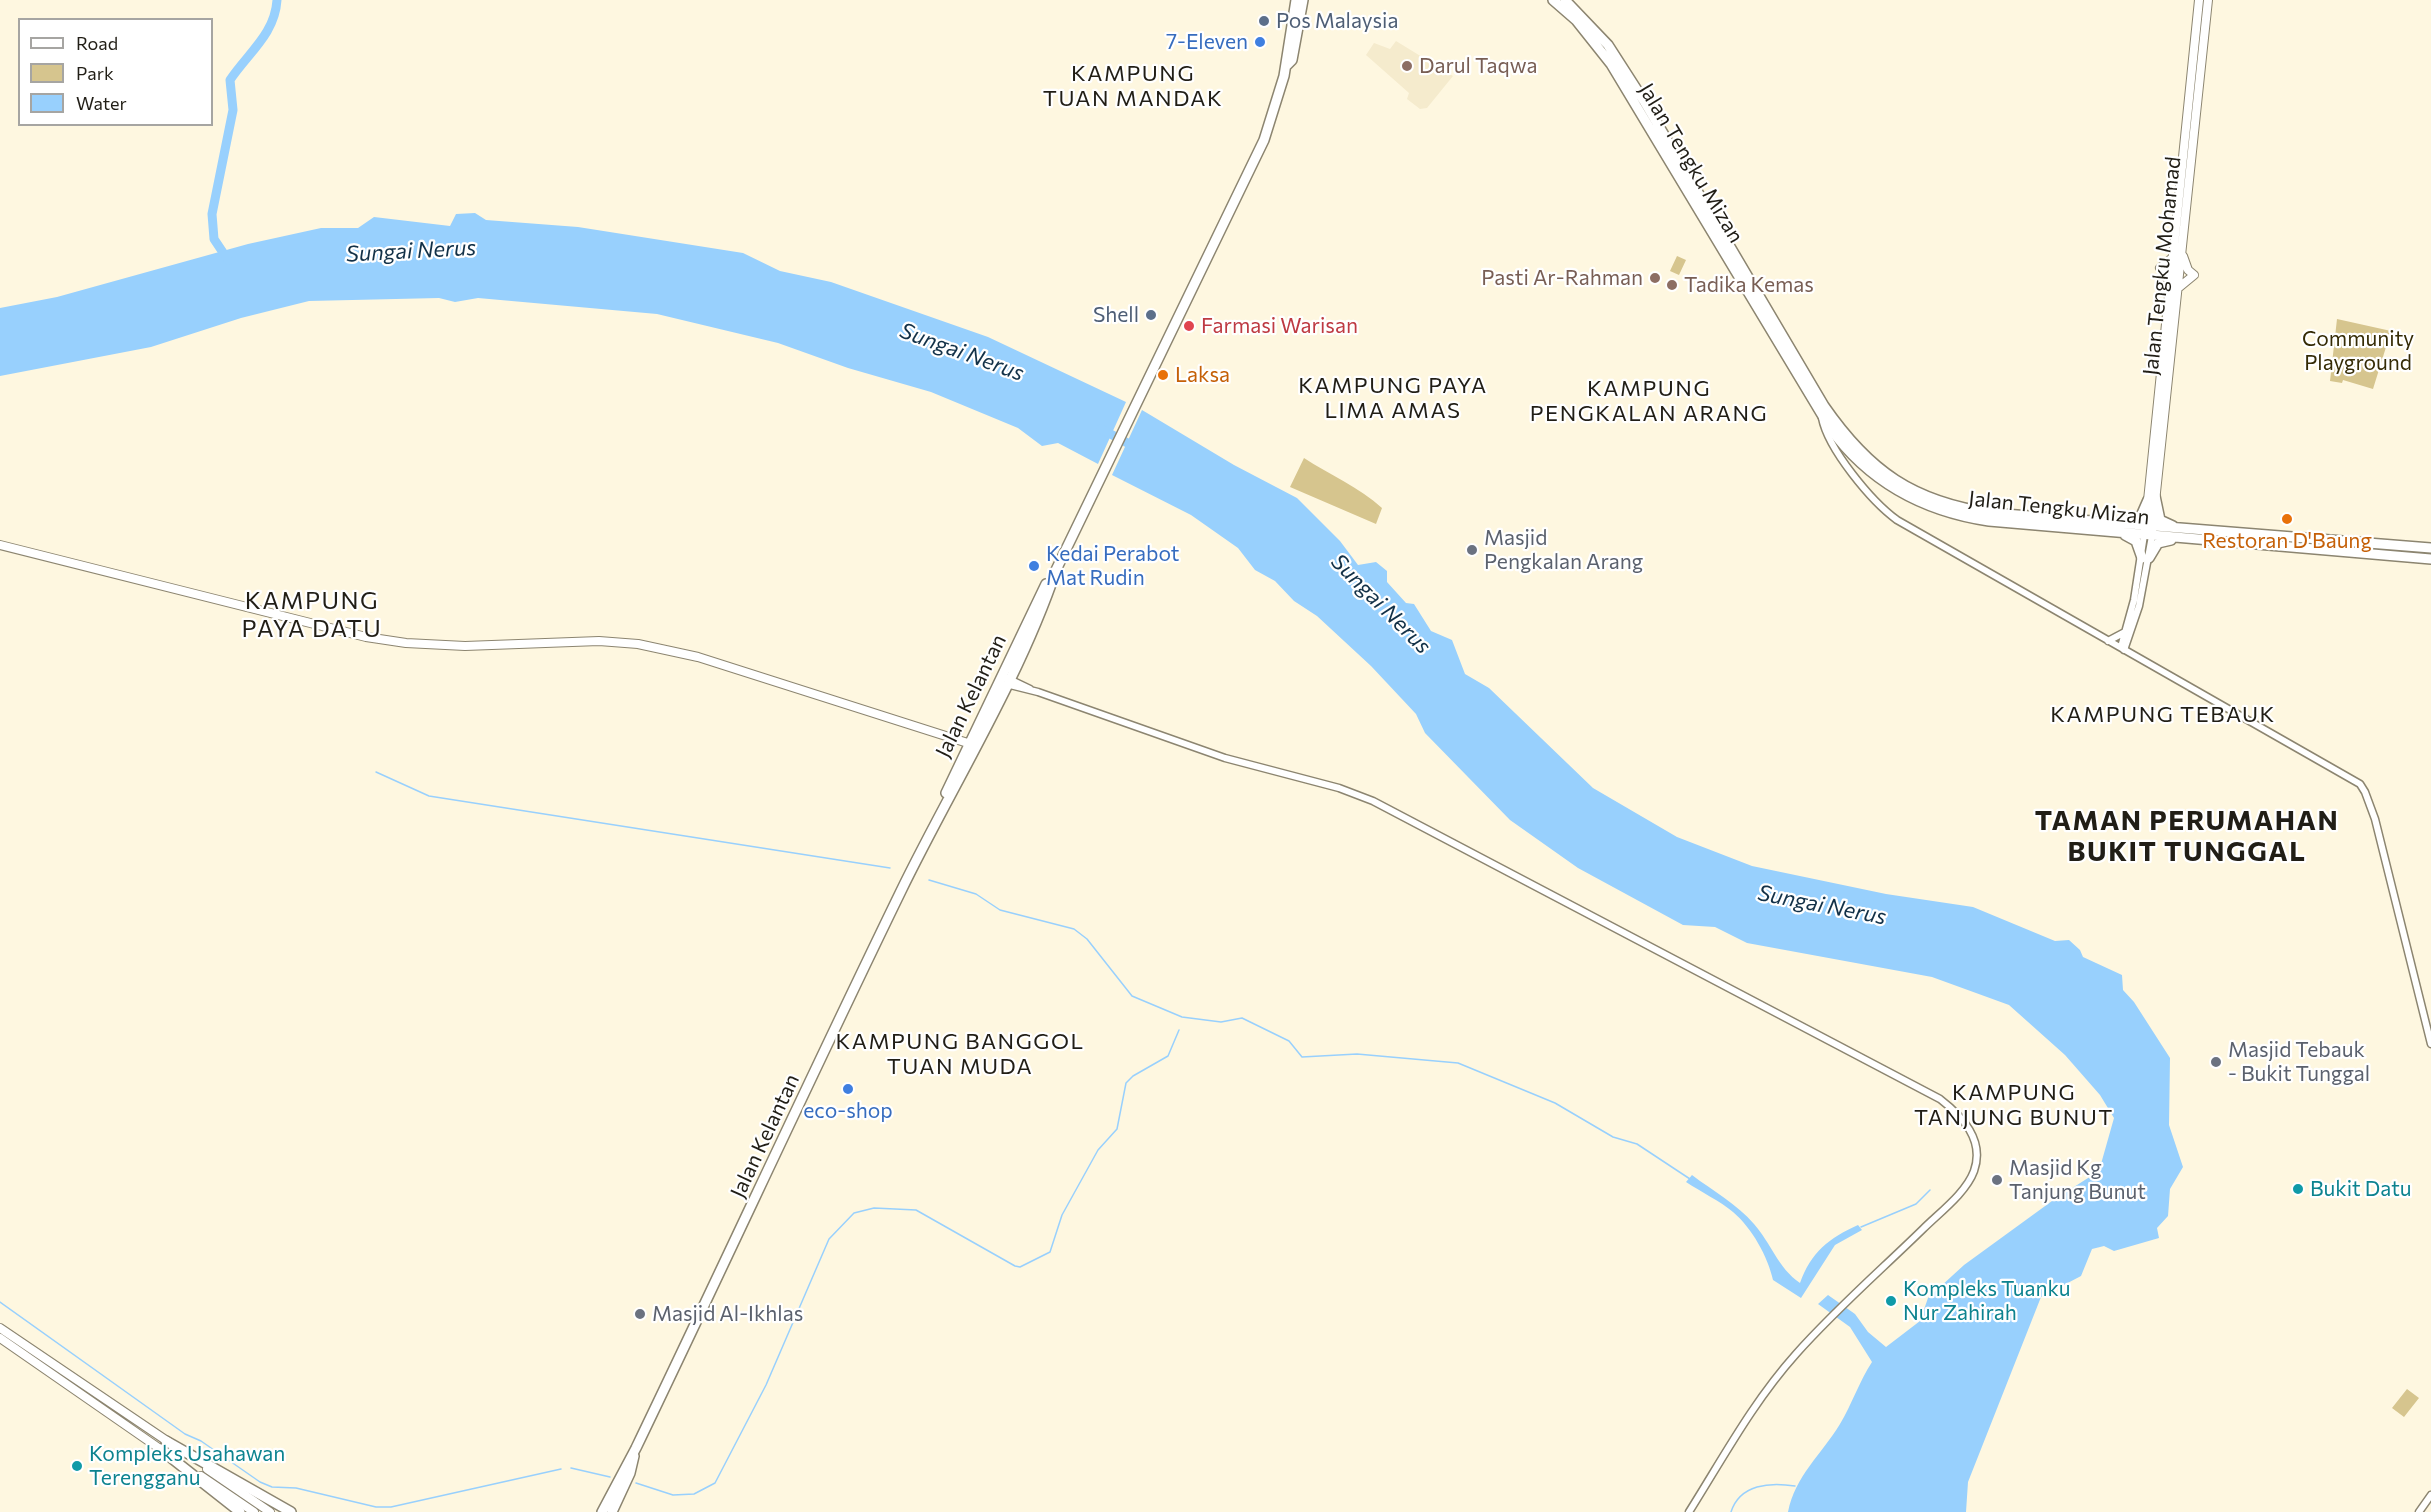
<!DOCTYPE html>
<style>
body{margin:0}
#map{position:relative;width:2431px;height:1512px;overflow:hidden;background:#fef7e0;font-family:Commissioner,sans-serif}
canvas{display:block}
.legend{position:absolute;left:18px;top:18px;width:195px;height:108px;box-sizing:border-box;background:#fff;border:2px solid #a6a5a2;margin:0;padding:8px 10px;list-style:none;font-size:18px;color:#211e16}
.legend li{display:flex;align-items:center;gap:12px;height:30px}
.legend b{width:30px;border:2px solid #a6a5a2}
</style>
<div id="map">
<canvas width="2431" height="1512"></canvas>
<ul class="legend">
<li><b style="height:8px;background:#fff"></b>Road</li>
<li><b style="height:16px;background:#d6c58e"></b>Park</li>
<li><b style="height:16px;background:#98d0fd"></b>Water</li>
</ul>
</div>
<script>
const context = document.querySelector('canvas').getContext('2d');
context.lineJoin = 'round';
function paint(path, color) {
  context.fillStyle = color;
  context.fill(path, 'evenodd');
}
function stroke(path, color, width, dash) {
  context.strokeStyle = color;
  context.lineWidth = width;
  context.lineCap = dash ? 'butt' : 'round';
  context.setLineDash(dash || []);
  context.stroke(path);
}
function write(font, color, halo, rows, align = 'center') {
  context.font = font + ' Commissioner,sans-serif';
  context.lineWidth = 4.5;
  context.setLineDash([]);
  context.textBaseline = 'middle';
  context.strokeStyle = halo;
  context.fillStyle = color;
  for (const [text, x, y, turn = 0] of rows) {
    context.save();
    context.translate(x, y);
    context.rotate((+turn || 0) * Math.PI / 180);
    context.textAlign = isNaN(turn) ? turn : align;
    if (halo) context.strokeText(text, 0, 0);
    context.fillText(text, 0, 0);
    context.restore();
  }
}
const built = new Path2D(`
 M1396,41L1453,76L1427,108L1420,109L1407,99L1409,93L1366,55L1374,43L1390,49Z`);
const green = new Path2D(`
 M1677,256L1686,260L1679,275L1670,271Z
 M2337,319L2391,331L2373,389L2343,380L2342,383L2330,381Z
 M1304,458C1330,475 1359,487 1382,508L1376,524L1290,487Z
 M2407,1389L2419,1398L2404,1417L2392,1408Z`);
const water = new Path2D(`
 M475,213L486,220L578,227L743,253L780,271L831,282L988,337L1126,402L1098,464L1058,443L1042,446L1018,428L931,392L848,368L778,343L657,314L478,298L455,302L439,298L309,301L241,318L151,347L0,376V308L57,297L248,244L321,228H358L374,217L450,226L456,214Z
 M1142,410L1234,465L1297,498L1340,541L1358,565L1376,562L1387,571V582L1406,603L1414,604L1431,631L1452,640L1465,674L1489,688L1593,788L1677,837L1752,866L1886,894L1973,907L2055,941L2069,940L2080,950L2083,957L2122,975L2123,990L2134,1002L2170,1058L2169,1125L2183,1167L2170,1189L2168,1216L2157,1228L2159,1238L2114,1251L2104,1246L2092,1249L2081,1276L2041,1297L1968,1482L1966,1512H1788C1795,1476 1821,1455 1840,1424C1852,1404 1859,1382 1872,1362L1850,1327L1818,1304L1828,1295L1855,1314L1868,1332L1886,1347L1920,1321L1928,1298L1964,1265L2052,1201L2099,1171L2114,1118L2100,1095L2065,1055L2009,1005L1932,977L1747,943L1715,927L1683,925L1578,868L1510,820L1425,733L1416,714L1371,666L1317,616L1294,601L1275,581L1255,570L1238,548L1191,515L1112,475Z
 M1692,1175C1713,1191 1737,1204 1754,1224C1771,1243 1778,1268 1800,1283C1811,1252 1829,1238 1858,1225L1862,1230L1835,1245L1801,1298L1773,1280C1768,1257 1752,1228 1733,1212C1720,1201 1701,1192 1686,1182Z`);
const stream = new Path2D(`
 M376,772L429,796L890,868
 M929,880L976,894L1000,910L1074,929L1087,939L1132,996L1182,1017L1221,1022L1242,1018L1289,1041L1302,1057L1357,1054L1458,1063L1555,1103L1613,1137L1637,1144L1690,1179
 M1861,1227L1916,1204L1930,1190
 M0,1302L185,1434L201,1441L260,1482L272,1487L296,1488L376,1507H391L561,1469
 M571,1468L610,1477
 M636,1483L673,1495L694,1494L715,1483L766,1385L829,1239L854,1213L874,1208L916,1210L1015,1266L1020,1267L1050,1252L1062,1215L1098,1150L1117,1129L1126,1083L1133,1076L1168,1056L1179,1030
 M1731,1512C1740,1484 1770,1482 1795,1486`);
const river = new Path2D(`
 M228,260L214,239L212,214L233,110L230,80C248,53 275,34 277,0
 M1101,429L1137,448`);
const minor = new Path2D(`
 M1822,418C1828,449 1871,501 1897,520L2360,784L2365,792L2375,819L2431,1044
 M2108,641L2125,632
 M2121,647L2134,600L2144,535
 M2124,650L2139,606L2152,536
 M1007,678L1030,689
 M1006,684L1038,692L1225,758L1339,788L1373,801L1940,1099C1962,1116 1985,1140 1974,1171C1966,1193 1939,1213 1923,1229C1881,1270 1835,1310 1796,1354C1753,1402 1723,1458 1689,1512
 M2419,1512L2431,1495`);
const major = new Path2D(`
 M2169,281L2160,268L2172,258
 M2177,289L2194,275L2188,270L2183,256
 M2145,530L2199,0
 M2152,530L2208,0
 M0,545L366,637L406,643L465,646L599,641L638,644L698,657L974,745
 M0,1328L170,1443
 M0,1338L163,1451
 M207,1469L270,1512
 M201,1476L254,1512`);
const highway = new Path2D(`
 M1553,0L1576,20L1611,64L1830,428C1869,482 1922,511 1989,521L2431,559
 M1565,0L1608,45L1644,101L1824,406C1869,471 1913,502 1992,513L2431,548
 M1286,66L1292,60L1303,0
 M2155,496L2160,520L2173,526
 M2122,521L2141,516L2148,500
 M2125,535L2136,541L2142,558
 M2149,558L2158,543L2171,540
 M946,793L1046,584
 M166,1441L291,1512
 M160,1449L240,1512
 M602,1512L636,1448C725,1263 811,1076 901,891C952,786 1019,680 1056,570L1264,140L1284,76L1296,0
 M612,1512L630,1473L634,1456`);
const markers = [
 [1264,21,6,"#5c6f8a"],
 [1260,42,6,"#3f7fe0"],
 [1407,66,6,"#8d6e63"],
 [1655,278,6,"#8d6e63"],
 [1672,285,6,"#8d6e63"],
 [1151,315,6,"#5c6f8a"],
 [1189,326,6,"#e0444e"],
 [1163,375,6,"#e8710a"],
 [2287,519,6,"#e8710a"],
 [1472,550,6,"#6b7280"],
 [1034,566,6,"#3f7fe0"],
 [2216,1062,6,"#6b7280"],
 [848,1089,6,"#3f7fe0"],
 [1997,1180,6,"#6b7280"],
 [2298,1189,6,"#0f9aa8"],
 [1891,1301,6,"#0f9aa8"],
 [640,1314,6,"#6b7280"],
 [77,1466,6,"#0f9aa8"]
];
const serviceNames = [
 ["Pos Malaysia",1276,21],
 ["Shell",1139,315,"right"]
];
const shopNames = [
 ["7-Eleven",1248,42],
 ["Kedai Perabot",1046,554,"left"],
 ["Mat Rudin",1046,578,"left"],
 ["eco-shop",848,1111,"center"]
];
const educationNames = [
 ["Darul Taqwa",1419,66],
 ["Pasti Ar-Rahman",1643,278,"right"],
 ["Tadika Kemas",1684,285]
];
const streetNames = [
 ["Jalan Tengku Mizan",1691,163,59],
 ["Jalan Tengku Mohamad",2162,266,-84],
 ["Jalan Tengku Mizan",2059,508,6],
 ["Jalan Kelantan",971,696,-64],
 ["Jalan Kelantan",765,1136,-65]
];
const healthNames = [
 ["Farmasi Warisan",1201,326]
];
const parkNames = [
 ["Community",2358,339],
 ["Playground",2358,363]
];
const foodNames = [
 ["Laksa",1175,375],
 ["Restoran D'Baung",2287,541,"center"]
];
const worshipNames = [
 ["Masjid",1484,538],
 ["Pengkalan Arang",1484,562],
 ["Masjid Tebauk",2228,1050],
 ["- Bukit Tunggal",2228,1074],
 ["Masjid Kg",2009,1168],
 ["Tanjung Bunut",2009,1192],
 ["Masjid Al-Ikhlas",652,1314]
];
const cultureNames = [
 ["Bukit Datu",2310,1189],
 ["Kompleks Tuanku",1903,1289],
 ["Nur Zahirah",1903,1313],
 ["Kompleks Usahawan",89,1454],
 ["Terengganu",89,1478]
];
const neighbourhoodNames = [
 ["KAMPUNG",1133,74],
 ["TUAN MANDAK",1133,99],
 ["KAMPUNG PAYA",1393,386],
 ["LIMA AMAS",1393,411],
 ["KAMPUNG",1649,389],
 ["PENGKALAN ARANG",1649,414],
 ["KAMPUNG TEBAUK",2163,715],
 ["KAMPUNG BANGGOL",960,1042],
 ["TUAN MUDA",960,1067],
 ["KAMPUNG",2014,1093],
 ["TANJUNG BUNUT",2014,1118]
];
const waterNames = [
 ["Sungai Nerus",411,251,-3],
 ["Sungai Nerus",962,352,20],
 ["Sungai Nerus",1381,604,45],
 ["Sungai Nerus",1822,905,11]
];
const quarterNames = [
 ["KAMPUNG",312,601],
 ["PAYA DATU",312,629]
];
const districtNames = [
 ["TAMAN PERUMAHAN",2187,821],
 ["BUKIT TUNGGAL",2187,852]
];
paint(built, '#f5ebcd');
paint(green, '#d6c58e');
paint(water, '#98d0fd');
stroke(stream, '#98d0fd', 1.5);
stroke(river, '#98d0fd', 9);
stroke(minor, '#8c8570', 9);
stroke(major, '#8c8570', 10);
stroke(highway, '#8c8570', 12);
stroke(minor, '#fff', 6);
stroke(major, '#fff', 8);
stroke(highway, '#fff', 9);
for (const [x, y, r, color] of markers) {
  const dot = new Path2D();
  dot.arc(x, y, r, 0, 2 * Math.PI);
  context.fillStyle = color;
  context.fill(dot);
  stroke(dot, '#fff', 2);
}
write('21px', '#4e5e75', '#fff', serviceNames, 'left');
write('21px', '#366cbe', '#fff', shopNames, 'right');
write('21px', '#785e54', '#fff', educationNames, 'left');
write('21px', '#211e16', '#fff', streetNames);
write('21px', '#be3a42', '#fff', healthNames, 'left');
write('21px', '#352b05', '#fff', parkNames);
write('21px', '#c56008', '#fff', foodNames, 'left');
write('21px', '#5b616d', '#fff', worshipNames, 'left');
write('21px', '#0d838f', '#fff', cultureNames, 'left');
context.letterSpacing = '1.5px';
write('22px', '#211e16', '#fff', neighbourhoodNames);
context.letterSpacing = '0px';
write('italic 22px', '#123148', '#fff', waterNames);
context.letterSpacing = '1.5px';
write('24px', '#211e16', '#fff', quarterNames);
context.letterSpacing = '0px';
context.letterSpacing = '1.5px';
write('bold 27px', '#211e16', '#fff', districtNames);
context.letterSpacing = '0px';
</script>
